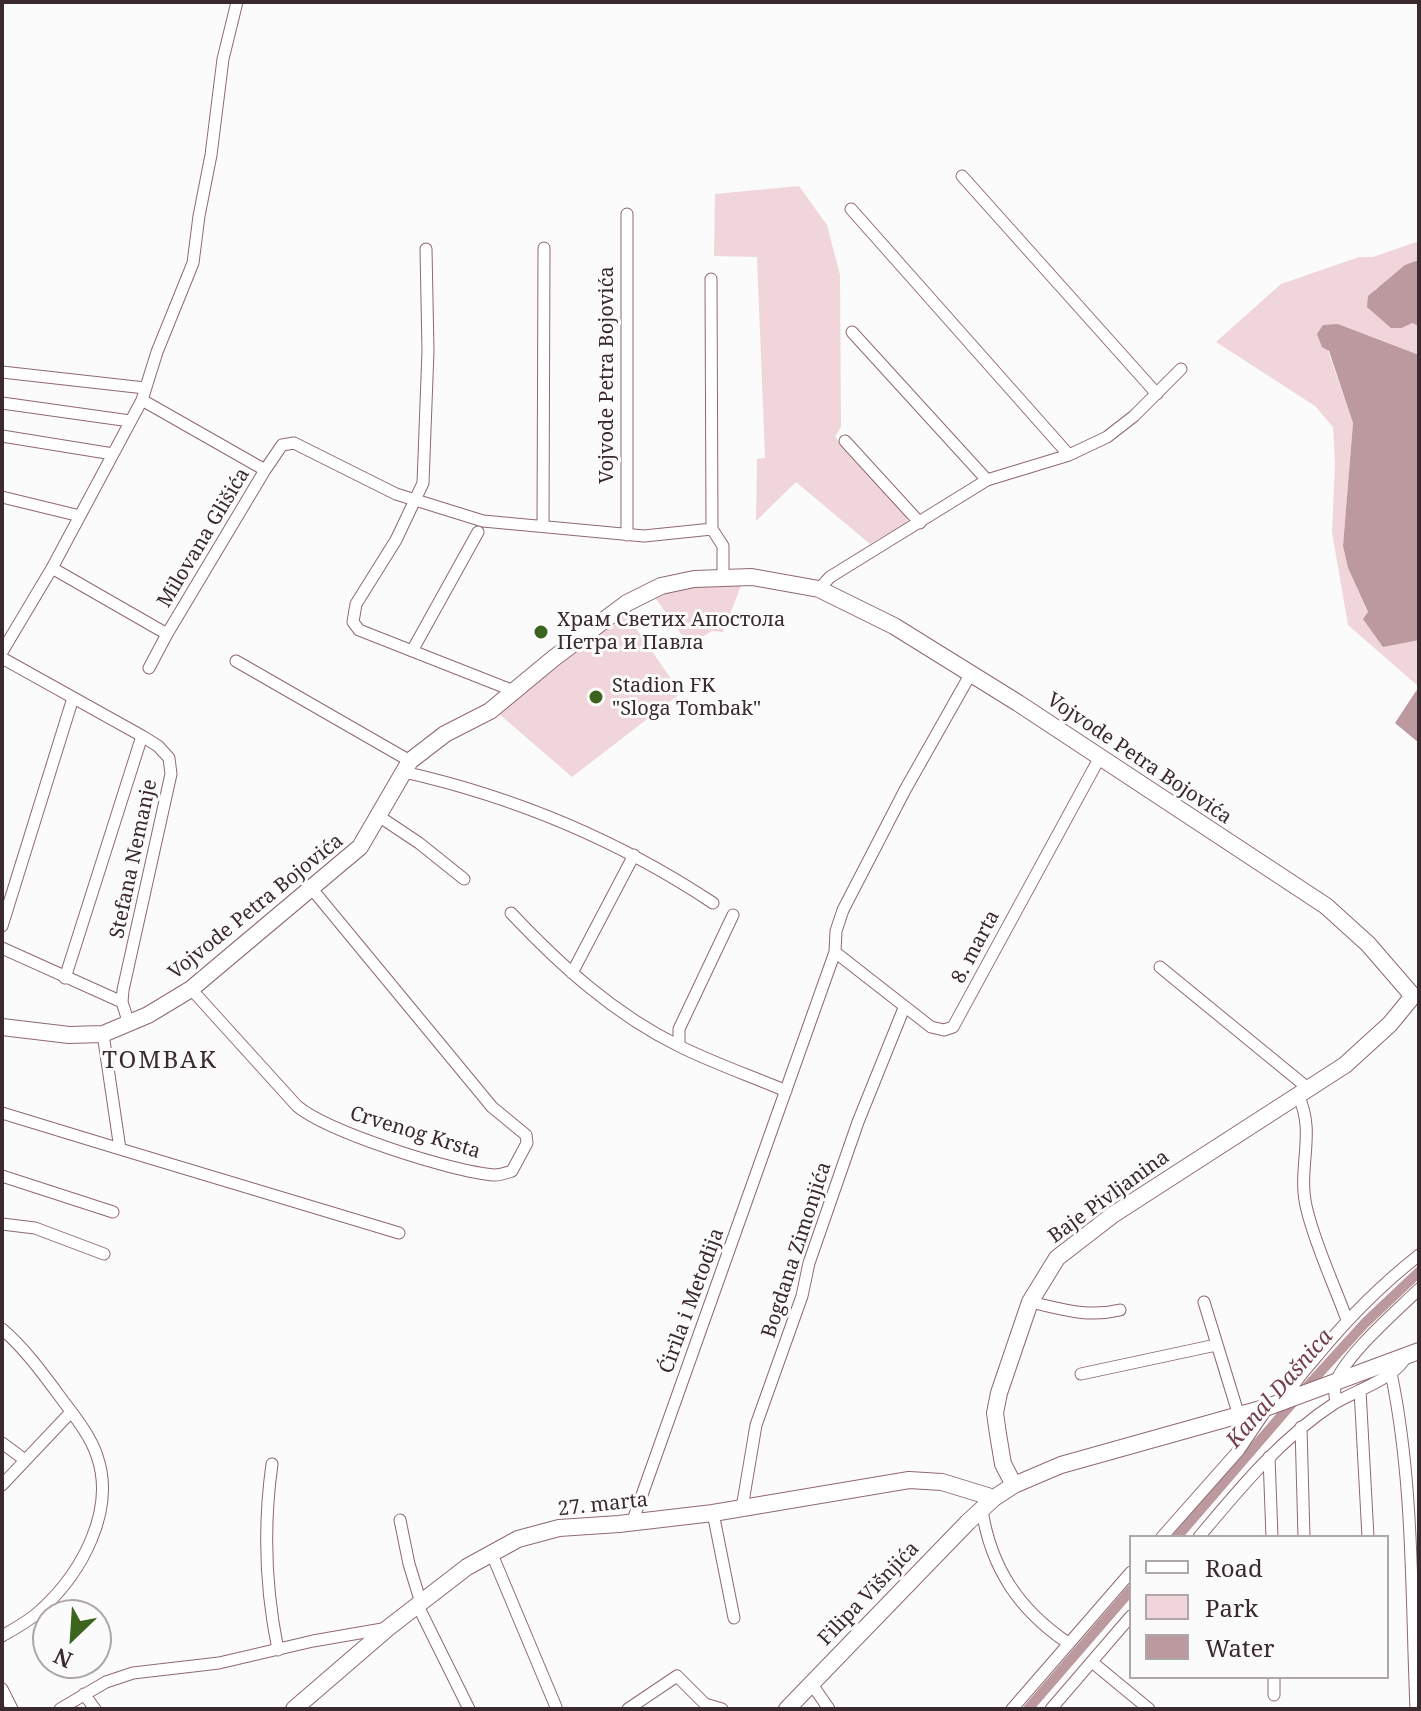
<!DOCTYPE html>
<meta charset="utf-8">
<style>
body{margin:0}
#map{position:relative;width:1421px;height:1711px;overflow:hidden;background:#fbfbfb;font-family:"Noto Serif",serif}
canvas{display:block}
.frame{position:absolute;inset:0;border:4px solid #3a292d;pointer-events:none}
.legend{position:absolute;left:1129px;top:1535px;width:260px;height:144px;box-sizing:border-box;background:#fbfbfb;border:2px solid #aea7a9;margin:0;padding:10px 14px;list-style:none;font-size:24px;color:#3a292d}
.legend li{display:flex;align-items:center;gap:16px;height:40px}
.legend b{width:40px;border:2px solid #aea7a9}
.north{position:absolute;left:32px;top:1599px;width:80px;height:80px;box-sizing:border-box;background:#fbfbfb;border:2px solid #aea7a9;border-radius:50%;rotate:205deg;font-size:22px;font-weight:700;line-height:32px;text-align:center;color:#3a292d}
.north::after{content:'';display:block;margin:auto;width:28px;height:36px;background:#3d641e;clip-path:polygon(50% 0,100% 100%,50% 72%,0 100%)}
</style>
<div id="map">
<canvas width="1421" height="1711"></canvas>
<div class="frame"></div>
<ul class="legend">
<li><b style="height:10px;background:#fff"></b>Road</li>
<li><b style="height:22px;background:#f0d6da"></b>Park</li>
<li><b style="height:22px;background:#bc989f"></b>Water</li>
</ul>
<div class="north">N</div>
</div>
<script>
const context = document.querySelector('canvas').getContext('2d');
context.lineJoin = 'round';
function paint(path, color) {
  context.fillStyle = color;
  context.fill(path, 'evenodd');
}
function stroke(path, color, width, dash) {
  context.strokeStyle = color;
  context.lineWidth = width;
  context.lineCap = dash ? 'butt' : 'round';
  context.setLineDash(dash || []);
  context.stroke(path);
}
function write(font, color, halo, rows, align = 'center') {
  context.font = font + ' "Noto Serif",serif';
  context.lineWidth = 6;
  context.setLineDash([]);
  context.textBaseline = 'middle';
  context.strokeStyle = halo;
  context.fillStyle = color;
  for (const [text, x, y, turn = 0] of rows) {
    context.save();
    context.translate(x, y);
    context.rotate((+turn || 0) * Math.PI / 180);
    context.textAlign = isNaN(turn) ? turn : align;
    if (halo) context.strokeText(text, 0, 0);
    context.fillText(text, 0, 0);
    context.restore();
  }
}
const green = new Path2D(`
 M799,186L827,225L840,275L841,427L835,437L907,517V522L870,544L796,482L756,521L757,459L765,458L757,257L714,256L715,194Z
 M1419,241V260C1402,267 1391,281 1375,289L1402,328L1412,323L1419,326V355L1338,324L1328,351L1353,423L1343,546L1348,568L1368,613L1413,639L1419,640V693L1416,691L1418,686L1348,625L1332,532L1335,464L1333,427L1315,406L1216,342L1281,284L1359,257H1373Z
 M743,581L723,632L712,631L689,645L653,595L690,586Z
 M626,614L681,693L572,777L498,713Z`);
const water = new Path2D(`
 M1419,260V326L1412,323L1402,328H1391L1367,307L1368,296L1405,265Z
 M1338,324L1419,355V640L1383,647L1363,619L1368,612L1348,568L1343,546L1353,423L1329,351L1322,347L1317,334L1323,325Z
 M1416,691L1419,693V743L1395,723Z`);
const canal = new Path2D(`
 M1177,1537L1294,1401L1365,1323L1419,1272
 M1028,1709L1131,1590`);
const street = new Path2D(`
 M962,176L1157,394
 M851,209L1069,455
 M426,249L428,351L423,483L396,540L356,604L353,622L359,630L514,691
 M711,279L712,529
 M852,332L987,480
 M2,372L145,388
 M142,400L265,470L282,445L294,443L396,494L483,521L644,536L712,529L723,546V577
 M2,403L130,421
 M2,436L113,454
 M845,441L920,523
 M2,497L80,516
 M543,525L544,248
 M627,535V214
 M52,568L167,634L265,470
 M819,589L830,577L987,480L1069,455L1107,437L1134,416L1181,369
 M412,651L478,532
 M2,652L52,568L142,400L157,352L193,263L199,216L211,155L223,59L237,2
 M2,658L142,736L158,746L169,758L171,774L123,990L122,1002L129,1024
 M236,661L410,761
 M149,668L167,634
 M404,772C515,797 618,840 713,903
 M380,817L419,843L464,879
 M511,913C560,965 614,1014 679,1046C713,1063 751,1076 786,1091
 M2,926L73,698
 M2,948L122,1002
 M835,952L931,1027L944,1030L953,1027L1100,757
 M1160,967L1309,1089
 M572,973L634,855
 M65,978L142,736
 M191,989L297,1106C328,1132 453,1172 494,1175C501,1175 506,1173 512,1171L527,1143L526,1135L492,1107L312,889
 M103,1034L120,1149L399,1233
 M679,1046V1029L733,915
 M1298,1095C1317,1134 1296,1169 1307,1210C1316,1247 1334,1284 1347,1320
 M2,1113L120,1149
 M2,1176L113,1212
 M2,1224L35,1228L104,1254
 M1030,1302C1062,1309 1087,1318 1120,1310
 M1204,1302L1239,1416
 M2,1329C24,1348 41,1371 58,1394C71,1412 90,1434 97,1456C116,1510 82,1572 42,1609C31,1620 16,1628 2,1636
 M1391,1373C1414,1482 1411,1598 1416,1709
 M1081,1374L1216,1345
 M1360,1390L1368,1537
 M1285,1401C1292,1384 1305,1370 1317,1356C1348,1318 1381,1285 1419,1255
 M1336,1402C1335,1397 1334,1390 1335,1384C1345,1355 1397,1311 1419,1289
 M1234,1417L1240,1431L1239,1450L1268,1407
 M1301,1427L1304,1537
 M2,1443L25,1460
 M1269,1457L1272,1537
 M272,1464C263,1528 265,1587 278,1650
 M2,1485L71,1412
 M742,1508L756,1425L802,1296L809,1263L858,1122L904,1008
 M982,1510C991,1568 1019,1610 1068,1643
 M713,1513L734,1618
 M400,1520L409,1564L421,1603
 M632,1523L835,952L836,931L843,910L905,790L970,675
 M1162,1537L1239,1450
 M1199,1537C1240,1488 1281,1438 1335,1403C1355,1391 1398,1377 1406,1356
 M491,1552L556,1707
 M418,1606L469,1709
 M1092,1662L1149,1709
 M1274,1677V1695
 M811,1683L829,1709
 M2,1689L12,1709
 M84,1694L95,1709
 M60,1709L106,1682L133,1673L219,1663L313,1641L388,1628
 M628,1709L677,1676L705,1704L722,1709
 M1012,1709L1131,1572
 M1051,1709L1131,1616`);
const secondary = new Path2D(`
 M2,1027L69,1035L103,1034L148,1015L191,989L360,847L410,761L445,734L490,711L554,658L627,603L661,586L694,579L752,577L819,589L894,626L1018,703L1326,906L1368,944L1413,996L1390,1024L1345,1065L1114,1214L1057,1258L1030,1302L999,1393L995,1413L998,1434L1003,1464L1014,1485
 M294,1709L388,1628L467,1567L518,1539L559,1528L619,1524L713,1513L909,1480L942,1482L994,1498
 M787,1709L968,1522L994,1498L1014,1485L1061,1465L1268,1407L1419,1351`);
const markers = [
 [541,632,8,"#3d641e"],
 [596,697,8,"#3d641e"]
];
const streetNames = [
 ["Vojvode Petra Bojovića",607,375,-90],
 ["Milovana Glišića",204,538,-59],
 ["Vojvode Petra Bojovića",1139,759,34],
 ["Stefana Nemanje",134,859,-78],
 ["Vojvode Petra Bojovića",256,907,-39],
 ["8. marta",976,947,-62],
 ["Crvenog Krsta",415,1133,17],
 ["Baje Pivljanina",1109,1197,-36],
 ["Bogdana Zimonjića",797,1250,-72],
 ["Ćirila i Metodija",692,1301,-70],
 ["27. marta",603,1505,-6],
 ["Filipa Višnjića",869,1594,-46]
];
const poiNames = [
 ["Храм Светих Апостола",557,620],
 ["Петра и Павла",557,643],
 ["Stadion FK",612,686],
 ["\"Sloga Tombak\"",612,709]
];
const waterNames = [
 ["Kanal Dašnica",1280,1389,-49]
];
const quarterNames = [
 ["TOMBAK",160,1061]
];
paint(green, '#f0d6da');
paint(water, '#bc989f');
stroke(canal, '#bc989f', 10);
stroke(street, '#8f6971', 13);
stroke(secondary, '#8f6971', 18);
stroke(street, '#fff', 11);
stroke(secondary, '#fff', 16);
for (const [x, y, r, color] of markers) {
  const dot = new Path2D();
  dot.arc(x, y, r, 0, 2 * Math.PI);
  context.fillStyle = color;
  context.fill(dot);
  stroke(dot, '#fbfbfb', 3);
}
write('20px', '#3a292d', '#fbfbfb', streetNames);
write('20px', '#3a292d', '#fbfbfb', poiNames, 'left');
write('italic 22px', '#723e4b', '#fbfbfb', waterNames);
context.letterSpacing = '2px';
write('24px', '#3a292d', '#fbfbfb', quarterNames);
context.letterSpacing = '0px';
</script>
